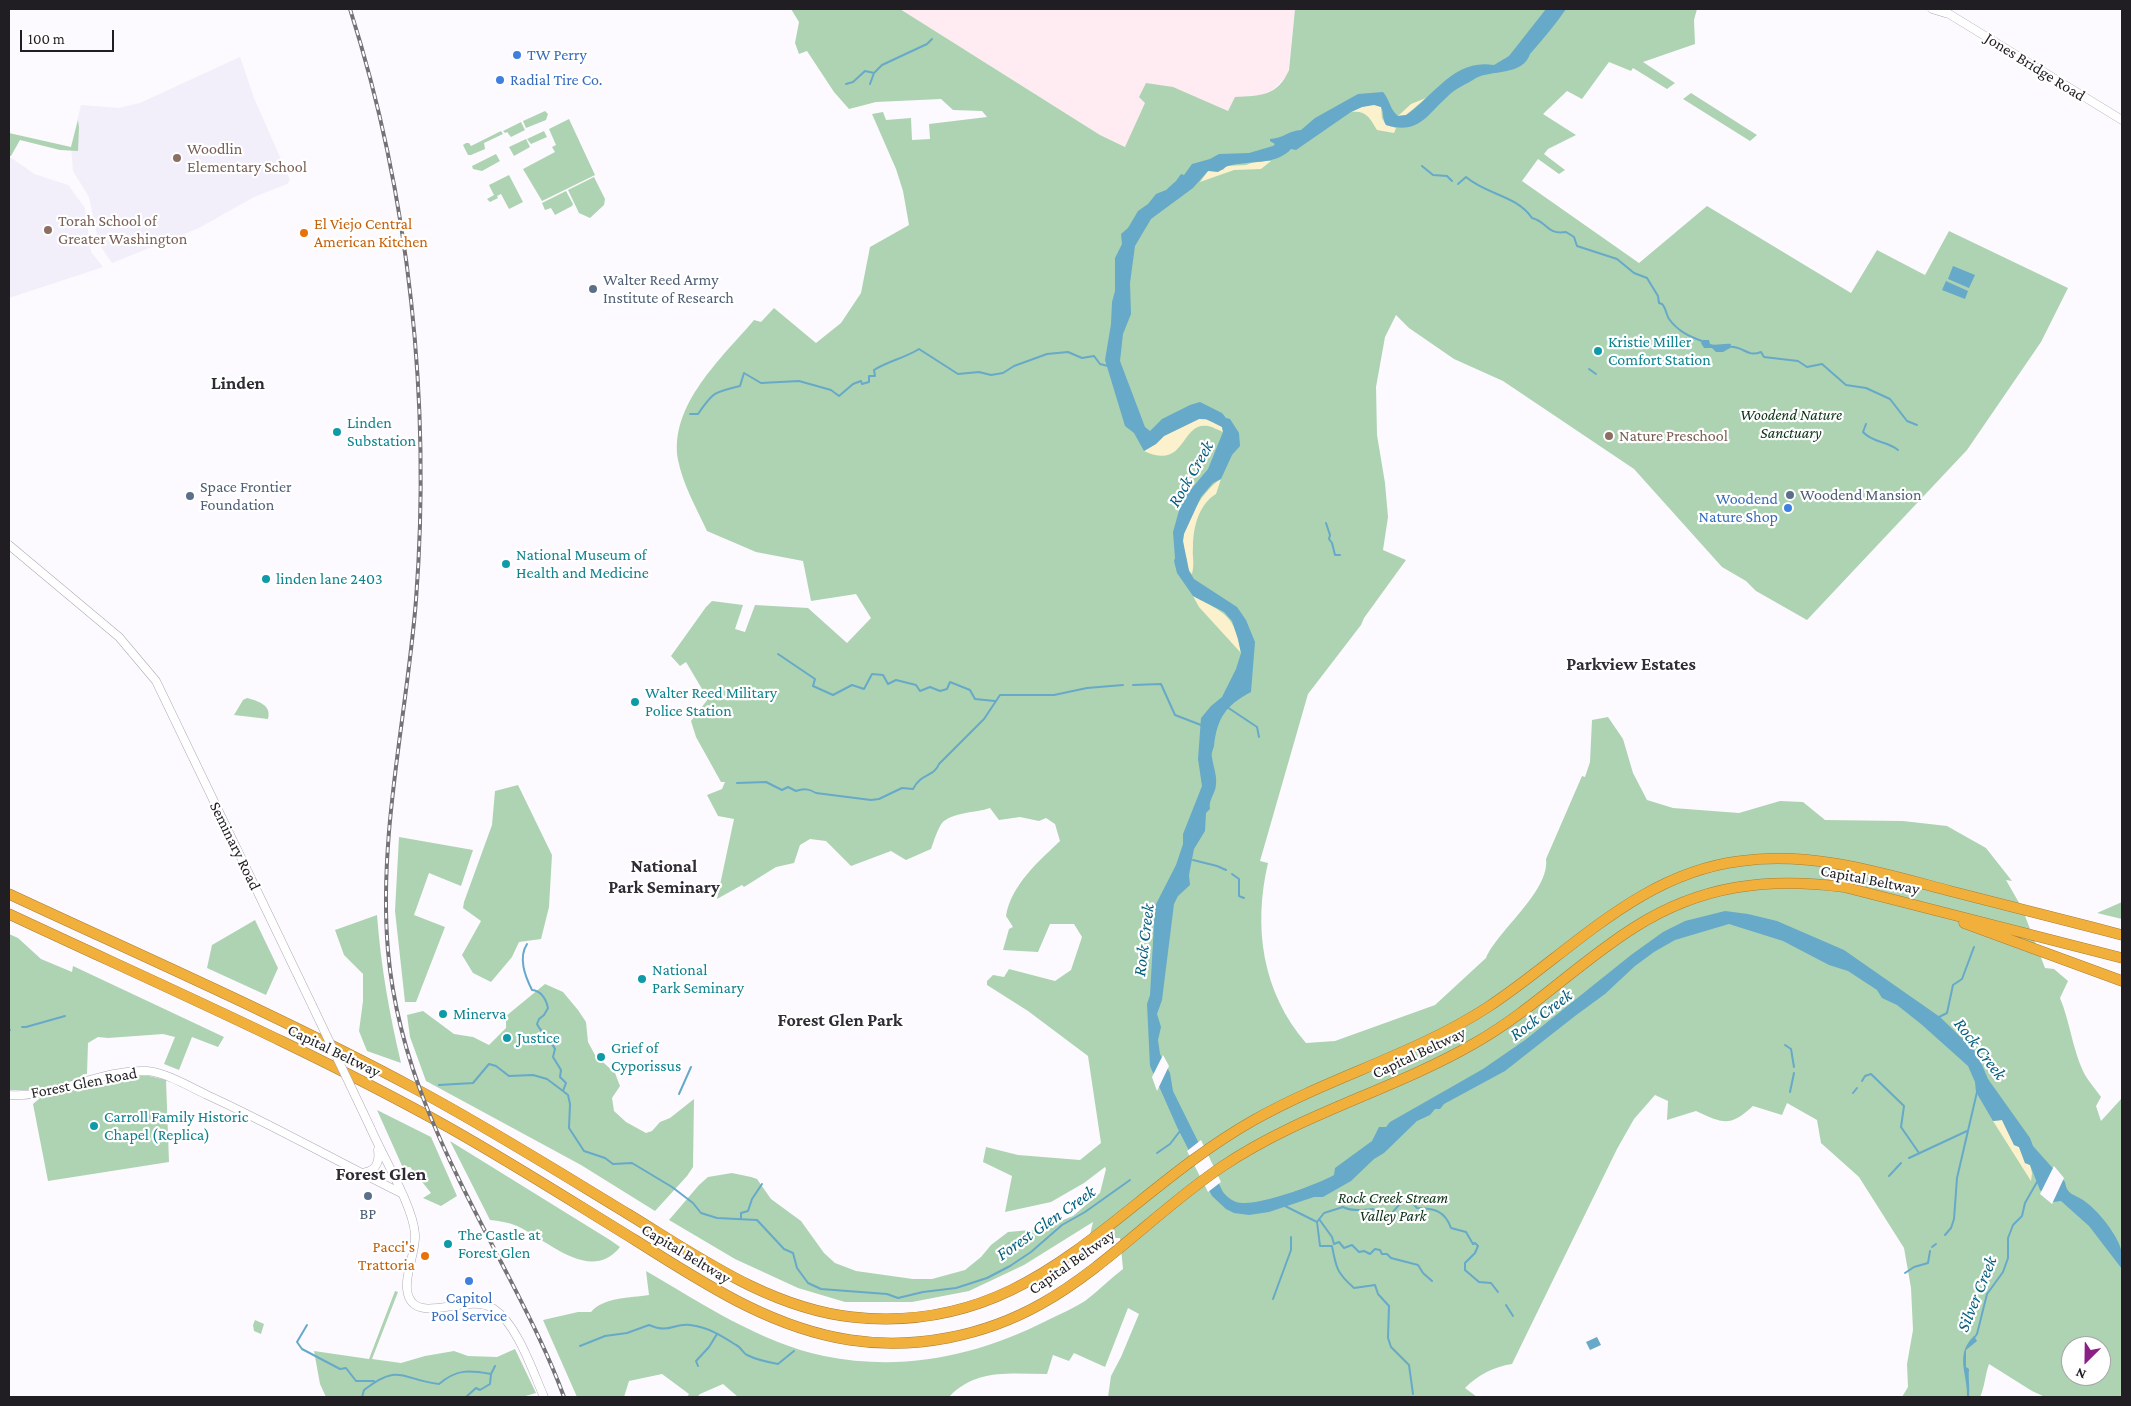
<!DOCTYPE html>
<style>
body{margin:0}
#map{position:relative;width:2131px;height:1406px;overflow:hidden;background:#fcfaff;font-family:"Crimson Pro",serif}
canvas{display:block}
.frame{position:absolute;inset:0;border:10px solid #201e22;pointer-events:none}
.north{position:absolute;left:2061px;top:1336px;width:50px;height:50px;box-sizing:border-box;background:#fff;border:1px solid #a6a5a7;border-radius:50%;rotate:203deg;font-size:14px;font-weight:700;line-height:20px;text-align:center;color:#201e22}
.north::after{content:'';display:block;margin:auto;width:18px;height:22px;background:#8a1f85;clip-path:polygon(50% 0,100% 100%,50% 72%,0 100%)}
.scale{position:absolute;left:20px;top:30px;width:94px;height:22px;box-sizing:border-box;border:2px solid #201e22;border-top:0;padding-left:6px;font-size:15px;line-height:18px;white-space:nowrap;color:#201e22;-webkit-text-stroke:4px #fff;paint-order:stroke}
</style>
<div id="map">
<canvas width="2131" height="1406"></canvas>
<div class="frame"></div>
<div class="north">N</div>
<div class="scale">100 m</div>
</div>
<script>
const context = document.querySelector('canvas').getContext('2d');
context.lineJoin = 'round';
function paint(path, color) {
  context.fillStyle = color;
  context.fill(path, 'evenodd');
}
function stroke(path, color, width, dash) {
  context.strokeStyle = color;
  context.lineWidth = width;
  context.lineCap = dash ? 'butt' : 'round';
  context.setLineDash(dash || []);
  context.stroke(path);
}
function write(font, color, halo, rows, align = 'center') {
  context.font = font + ' "Crimson Pro",serif';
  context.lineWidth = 4.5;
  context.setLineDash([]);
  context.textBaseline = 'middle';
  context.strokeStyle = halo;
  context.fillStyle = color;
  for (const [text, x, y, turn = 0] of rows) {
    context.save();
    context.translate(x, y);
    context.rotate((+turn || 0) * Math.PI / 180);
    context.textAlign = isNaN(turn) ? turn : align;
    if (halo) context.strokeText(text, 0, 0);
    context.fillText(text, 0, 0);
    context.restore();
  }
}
const built = new Path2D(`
 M240,57L254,98L290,180L287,184L254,197L199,228L112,263L99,244L89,197L73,171L71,146L81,105L119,108L140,103Z
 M9,156L34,174L68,185L85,208L91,252L103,267L9,298Z`);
const industrial = new Path2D(`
 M900,9H1295L1288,75L1239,123L1126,147L1100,135Z`);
const green = new Path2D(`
 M791,9H900L1100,135L1125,147L1145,103L1139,97L1146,83L1173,87L1228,111L1235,97C1260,96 1278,96 1289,70L1295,9H1697L1694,20L1695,44L1643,62L1675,83L1667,89L1633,68L1631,71L1609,62L1582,99L1567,91L1543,114L1576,135L1548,149L1544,154L1565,170L1559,174L1538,159L1522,181L1639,263L1707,206L1851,293L1877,250L1925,275L1949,231L2068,288L2041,342L1967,450L1807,620L1756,591L1746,581L1722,567L1634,469L1503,381L1454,359L1409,328L1396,315L1385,337L1376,387L1377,435L1385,483L1388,517L1383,550L1406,560L1364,618L1361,625L1308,694L1260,861L1268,863C1253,927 1262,992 1306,1043L1335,1041L1435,1005L1486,958C1498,930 1550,891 1546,859L1582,776L1585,777L1590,762L1592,720L1608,717L1623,739L1633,773L1647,800L1673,808L1739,813L1780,801L1803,802L1825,820L1903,821L1947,826L1986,848L2012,881L2006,880L2022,908L2045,968L2054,969L2068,981L2060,998C2070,1022 2072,1047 2083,1071C2087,1080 2095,1088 2101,1097L2096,1106L2101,1121L2122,1098V1397H2045L2032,1391L1989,1364C1985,1375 1985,1386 1980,1397H1902L1908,1387L1907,1364L1913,1330L1911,1288L1904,1248L1859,1177L1821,1143L1817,1120L1787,1103L1782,1115L1753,1106C1729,1128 1723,1123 1696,1111L1667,1120L1668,1101L1655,1095L1634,1119L1617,1149L1512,1364C1493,1367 1478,1375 1465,1388L1477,1397H1108L1111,1376L1121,1357L1139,1314L1128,1308L1105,1367L1074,1353L1069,1361L1053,1355L1047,1374C1011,1374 976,1368 949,1397H738L723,1384L700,1394L697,1397H687L689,1394L662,1374L629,1381L624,1397H577L543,1320L578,1312H591C604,1297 630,1298 649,1295L646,1271C701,1303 761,1343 824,1356C903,1372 977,1356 1048,1320C1060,1314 1074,1308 1085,1301C1098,1291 1110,1279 1123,1269L1120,1238L1089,1239L1093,1222L1024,1265L969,1291L912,1302H845L798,1288L735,1259L669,1220L699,1185L708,1177L732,1173L751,1177L757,1179L771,1199L801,1221L824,1253L835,1263L856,1271L913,1279H932L965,1270L981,1257L991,1245L1008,1232L1041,1229L1073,1216L1100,1193L1106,1169L1105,1167L1084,1183L1051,1202L1005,1212L1012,1176L983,1162L986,1147L1018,1155L1080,1160L1101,1143L1088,1056L1028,1011L987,985V981L993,975L1004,977L1009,969L1055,981L1071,970L1082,937L1074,924H1050L1038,952L1003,950L1009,929L1013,927L1006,916C1011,885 1039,861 1060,841L1055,824L1046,818L1039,821L1020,817L999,820L990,808C976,813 952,812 942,823C937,830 934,841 931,849L906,860L891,851L851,866L826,841L810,839L800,845L794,863L776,867L744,887L742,885L717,899L734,819L718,816L707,795L722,789L725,782H721L696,737L691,721L708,699L686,662L680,666L671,656L706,607L712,601L743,605L735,629L745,632L755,605L808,608L847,643L871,618L856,594L811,601L803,561L756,552L707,531C697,509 683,485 678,460C669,405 721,359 754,320L761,322L774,308L816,343L841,323L861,293L870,247L909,225L903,191L896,169L872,114L883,112L886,120L911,118L912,140L930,139L929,124L987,117L982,111L953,110L941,99L876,102L849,109L834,92L807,51L799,54L795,43L799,22ZM2071,1346H2101V1376H2071Z
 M1691,93L1757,135L1750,141L1683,99Z
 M545,111L548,114L546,120L526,128L523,121Z
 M569,119L595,175L542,201L523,169L555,152L552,147L556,145L549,129Z
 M78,120L79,127L78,151L60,150L20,140L11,156H9V133L71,147Z
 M521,122L525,130L511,137L507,132L505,133L503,131Z
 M501,131L503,134L484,143L485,149L471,155H468L463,145L466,143H469L471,146Z
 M544,131L547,137L531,144L527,139Z
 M526,139L530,147L514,156L509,147Z
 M496,154L500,161L482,171L473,169L472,166Z
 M509,175L523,202L509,209L501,194L497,196L498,198L490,202L487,199L494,195L489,185Z
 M594,177L605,199L604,205L590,218L579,213L568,190Z
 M566,191L573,204L572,206L555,215L551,208L545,210L542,203Z
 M247,698C258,701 272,705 268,719L234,715L243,700Z
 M518,785L552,855L549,907L541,939L519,942L512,957L491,982L473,973L462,955L481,921L463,908L464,902L492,825L495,791Z
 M399,837L473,850L461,886L429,873L414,915L445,927L416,1002H405L395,911Z
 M2122,902V919L2097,913Z
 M377,915C381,967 389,1012 401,1063L367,1051L359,1031L363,1001V974L344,955L335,930Z
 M255,920L278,968L266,995L207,968L212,945Z
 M9,934L18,938L41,959L72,972L73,966L224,1037L218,1047L192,1037L179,1070L164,1064L175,1037L163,1034L108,1038L98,1037L88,1043L87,1074H83L82,1080L40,1090H9Z
 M545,984L563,992L578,1010L586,1022L588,1042L595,1055L615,1073L620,1086L612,1098L614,1111L626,1122L646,1133L652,1131L660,1122L670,1118L694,1099L693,1167L687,1176L655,1211L581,1165L426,1081L410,1037L407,1015L423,1011L454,1034L473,1037L489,1045L506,1028V1016Z
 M132,1076H149L166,1080L169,1162L48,1181L33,1104L40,1098Z
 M377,1110L431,1137L457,1196L441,1206L423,1198L431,1193L410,1167L403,1168Z
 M450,1141L610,1240L620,1247C590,1284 548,1240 517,1226C508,1222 499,1221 490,1220Z
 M395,1291L398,1292L372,1359L401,1363L425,1356L454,1351L468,1356L497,1357L515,1349L536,1393L522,1397H326L320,1384L314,1351L369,1359Z
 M255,1320L264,1324L261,1334L254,1331L253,1325Z`);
const sand = new Path2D(`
 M1426,98L1406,115L1398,116L1411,104Z
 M1374,104L1381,107L1382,118L1386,125L1396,128L1394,133L1377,130C1370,118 1366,110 1351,112L1362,107Z
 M1256,161H1271L1261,169L1234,170L1200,182L1208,171L1223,170L1226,166L1246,165Z
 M1199,419C1208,419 1214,422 1222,427L1223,432C1218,430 1213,427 1208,426C1180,421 1187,471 1144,451L1156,444L1164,436Z
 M1221,479L1216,494C1199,504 1193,527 1193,547C1192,558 1195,562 1192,574C1188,570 1188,566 1187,560C1185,554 1183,547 1183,541C1183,523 1205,488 1221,479Z
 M1193,596C1226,614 1234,614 1241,653L1199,607Z
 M2002,1120L2014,1145L2019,1147L2025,1163L2030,1165L2032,1173L2031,1181L1993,1121Z`);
const water = new Path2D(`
 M1546,9H1566C1556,24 1543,39 1530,54C1523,76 1490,70 1476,78C1467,84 1454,89 1447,97C1426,116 1418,135 1386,125C1382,118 1384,113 1381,107L1374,105L1362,107L1351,112L1296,150L1291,149C1276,166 1249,160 1228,166C1225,167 1222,170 1218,172L1208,171L1193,188L1151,219L1135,246L1130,283L1131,314L1123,334L1120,361L1145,427L1150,431L1162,419L1190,405L1200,402L1222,413L1226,418L1230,419L1239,433L1240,446L1232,455L1221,479L1213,483L1201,497L1184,534L1183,541L1189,571L1194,579L1237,607L1246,620L1255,642L1251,692C1226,705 1217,718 1214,746C1213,750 1211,753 1212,757C1213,766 1217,775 1216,784C1216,793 1208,800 1210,809L1206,813L1205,831L1194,849L1189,875L1190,885L1178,896L1174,904L1162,1000L1157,1014L1161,1027L1158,1040L1160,1054L1170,1073L1173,1091L1223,1192C1228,1198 1234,1203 1243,1203C1263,1204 1316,1185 1334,1175L1335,1168L1372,1141L1379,1127H1386L1390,1122L1483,1069L1525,1040L1631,955L1663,932L1685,921L1725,911L1748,914L1777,921L1844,950L1940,1017L1977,1053L1988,1079L2030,1138L2033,1146L2065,1182C2067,1195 2074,1194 2083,1200C2097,1209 2119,1236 2122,1253C2123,1258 2122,1264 2122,1269L2089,1226L2061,1201L2053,1202L2040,1190L2030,1165L2025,1163L2019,1147L2014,1145L2002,1120L1993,1121L1976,1092L1975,1082L1968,1066L1921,1024L1897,1005L1882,998L1877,990L1848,971L1829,965L1783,941L1729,924L1675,940L1654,952L1635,966L1605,994L1575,1016L1505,1071L1444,1104L1440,1109H1435L1430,1115L1417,1121L1384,1153L1374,1159L1351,1181L1323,1197H1314L1269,1212L1249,1215L1234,1213L1226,1209L1212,1196L1177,1127L1150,1066L1147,1004L1150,995L1155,906L1176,865L1183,844V834L1202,786L1198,759L1201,718L1211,706L1222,697L1236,669L1241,653L1238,639L1232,621L1224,612L1193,596L1177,573L1174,561L1175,558L1173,532L1182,500L1208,469L1223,432L1222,427L1206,419H1199L1164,436L1156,444L1144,451L1134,433L1125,426L1105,360L1111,324L1112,302L1115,291V258L1122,244L1121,234L1128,228L1138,211L1148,204L1156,194L1166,190L1176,181L1181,174L1184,175L1192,164L1210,159L1219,154L1249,153L1273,146L1275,144L1270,141V139C1282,139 1290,130 1301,130L1315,118L1358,94L1383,92C1390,100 1390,110 1398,116L1406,115C1434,96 1454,58 1494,65L1509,56Z
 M1953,266L1975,275L1969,288L1948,279Z
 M1946,281L1968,291L1965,299L1942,290Z
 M1703,340H1709L1710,344C1716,346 1724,343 1731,344L1730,348L1723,352H1716L1712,348H1704L1701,343Z
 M1974,1336L1977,1341L1966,1350V1367L1969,1369C1968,1379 1970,1387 1969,1397H1967C1968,1374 1954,1355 1974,1336Z
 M1597,1337L1601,1345L1590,1350L1586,1342Z`);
const pier = new Path2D(`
 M1163,1055L1169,1066L1157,1091L1152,1077Z
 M1201,1140L1221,1182L1208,1192L1187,1151Z
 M2054,1166L2064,1178L2052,1204L2040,1194Z`);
const stream = new Path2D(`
 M846,84L853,82L865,71L874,73
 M870,84L874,73L882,65L927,44L932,39
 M1422,166L1433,175L1447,176L1452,181
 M1458,184L1466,177C1487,195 1516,195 1532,218C1548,222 1546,235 1566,232L1574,237L1577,246L1617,259L1634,273L1647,278L1658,296L1659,303L1662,304C1666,308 1666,314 1669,319C1678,331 1688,336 1702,341
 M1728,347C1744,345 1746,358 1761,352L1764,357L1798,361L1807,367L1822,364L1846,385L1866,388L1890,399L1907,421L1917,425
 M1589,369L1596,374
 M690,414H698C713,392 714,392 740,386L744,373L761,383L799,381L831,390L839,396L853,384L861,381L862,384L869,382V376H875L874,370C888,361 905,358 919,349L958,374L979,372L991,375L1003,373L1014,366L1047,354L1068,352L1082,358L1094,356L1100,364L1108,366
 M1866,424L1863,432C1873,443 1887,441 1898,450
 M1326,523L1330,535L1329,539L1332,543L1335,555H1340
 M778,654L815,679L813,686L833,695L852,685L864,689L872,674L883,675L888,684L896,680L916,685L920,691L930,687L940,691L947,689L950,682L970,690L975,699L995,701
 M1133,685L1161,684L1175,715L1201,725
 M1227,707L1257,727L1259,737
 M737,783L766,782L782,790L788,787L796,791C804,788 809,789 816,793L871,800L879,799L902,788L913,789C921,773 934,777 939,764L984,719L1000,695H1054L1087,688L1123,685
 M1193,860L1217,866L1226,870
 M1232,874L1239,879V896L1244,898
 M527,944C518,958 525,976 532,990C541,991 546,999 548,1008L544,1015L539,1019L537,1024C542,1034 550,1039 555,1049L553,1057L561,1070L560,1077L566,1083L563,1091
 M1939,1017L1947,1013L1953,985L1962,979L1974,947
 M22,1027H26L65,1016
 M9,1030H10
 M1785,1045L1791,1049L1794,1067
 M1862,1081L1865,1076L1871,1074L1904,1106L1901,1127L1919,1153
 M439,1085L473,1083L489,1064L496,1066L509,1076L533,1075L547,1079L563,1091L568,1095L570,1104L569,1128L584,1151L605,1158L613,1164L632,1163L672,1187L693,1203L701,1213L717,1218L757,1220L784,1249L793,1253L797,1268L808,1283L821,1289L887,1294L898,1298L923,1292L956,1288L987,1278L1010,1266L1031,1252L1062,1225L1085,1212L1130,1180
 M1790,1092L1794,1073
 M1853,1093L1857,1088
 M679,1094L691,1067
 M1157,1153L1170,1144L1180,1131
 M1909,1158L1967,1131
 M1889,1176L1901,1163
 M1285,1206L1317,1222L1320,1246H1332C1336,1268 1337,1273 1354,1288L1375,1285L1378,1294L1389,1306L1388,1338L1391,1347L1409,1365L1413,1394
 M741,1218V1213L748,1211L752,1199L762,1184
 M1319,1219L1332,1237L1334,1244L1339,1242L1344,1248L1352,1245L1359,1252L1364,1251L1370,1254L1375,1249L1380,1250L1382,1254H1387L1391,1258L1418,1265L1423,1273L1432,1281
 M1317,1222L1324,1213L1343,1207C1351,1211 1366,1210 1373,1209L1376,1211L1392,1213L1398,1206L1409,1199L1417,1208C1434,1208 1445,1211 1451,1228L1466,1232L1473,1244L1475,1243L1478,1246L1475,1253L1465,1263V1270L1479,1282L1491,1283L1498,1292
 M1945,1235L1951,1228L1954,1219L1957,1178L1977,1092
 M1932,1247L1936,1244
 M1905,1273L1914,1267L1928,1263L1930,1251
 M1273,1299L1291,1250V1237
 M1506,1305L1513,1316
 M307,1325L297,1342L302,1349L340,1369L346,1368L356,1381H374
 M1974,1338L1977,1334L1987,1294L2003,1272L2008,1258V1238L2013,1225L2022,1216L2025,1203L2037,1182
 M580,1346L605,1336L627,1333L649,1325C670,1334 673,1323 690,1325C708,1327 722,1336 736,1345C741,1347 743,1353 747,1355C757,1360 767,1362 778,1364L794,1351
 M698,1366L696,1361L709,1347L717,1334
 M362,1397L364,1390C400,1362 402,1380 439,1384C457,1369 468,1370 491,1374
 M466,1397L476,1388L480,1390L490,1384L491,1374L495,1366`);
const secondary = new Path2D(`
 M1932,9L1945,13
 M1941,9L2122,120
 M9,545L119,637L156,681L312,1005
 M9,1095C56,1098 100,1069 147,1071C167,1073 188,1086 207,1095C273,1125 336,1161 401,1193
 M371,1129C383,1157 413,1206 415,1234C417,1253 399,1284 411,1301C425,1321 471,1293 494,1309C517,1324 533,1372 544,1397
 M360,1173C375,1172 380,1164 378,1150`);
const motorway = new Path2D(`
 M9,894C144,957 282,1017 414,1088C487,1127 557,1171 628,1214C697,1256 769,1308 852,1317C1035,1337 1114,1199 1254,1120C1330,1077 1416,1054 1488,1007C1570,953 1639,873 1741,861C1812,851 1882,873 1950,891C2008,906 2065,920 2122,935
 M9,914C156,983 306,1048 448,1127C512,1163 573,1202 635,1240C702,1282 770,1328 850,1340C915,1350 984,1336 1041,1304C1107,1267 1160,1208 1223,1166C1302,1113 1394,1090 1475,1043C1533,1010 1579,962 1635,927C1701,885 1768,877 1844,887L2122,958
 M1964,923L2122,981`);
const rail = new Path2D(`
 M350,9C410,197 431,403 416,600C407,715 378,835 388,951C398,1066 448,1160 500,1260C523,1305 547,1350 564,1397`);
const secondaryBridge = new Path2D(`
 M312,1005L371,1129`);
const markers = [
 [517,55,5,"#3f7fe0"],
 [500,80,5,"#3f7fe0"],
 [177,158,5,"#8d6e63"],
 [48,230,5,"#8d6e63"],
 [304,233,5,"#e8710a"],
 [593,289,5,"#5c6f8a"],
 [1598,351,5,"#0f9aa8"],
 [337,432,5,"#0f9aa8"],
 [1609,436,5,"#8d6e63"],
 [1790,495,5,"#5c6f8a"],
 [190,496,5,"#5c6f8a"],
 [1788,508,5,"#3f7fe0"],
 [506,564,5,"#0f9aa8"],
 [266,579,5,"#0f9aa8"],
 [635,702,5,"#0f9aa8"],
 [642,979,5,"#0f9aa8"],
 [443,1014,5,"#0f9aa8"],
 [507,1038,5,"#0f9aa8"],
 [601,1057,5,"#0f9aa8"],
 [94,1126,5,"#0f9aa8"],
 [368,1196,5,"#5c6f8a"],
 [448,1244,5,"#0f9aa8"],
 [425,1256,5,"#e8710a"],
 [469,1281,5,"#3f7fe0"]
];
const shopNames = [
 ["TW Perry",527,55],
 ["Radial Tire Co.",510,80],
 ["Woodend",1778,499,"right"],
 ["Nature Shop",1778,517,"right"],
 ["Capitol",469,1298,"center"],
 ["Pool Service",469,1316,"center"]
];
const streetNames = [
 ["Jones Bridge Road",2035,67,32],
 ["Seminary Road",235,846,64],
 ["Capital Beltway",1870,880,11],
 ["Capital Beltway",334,1051,26],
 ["Capital Beltway",1419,1053,-25],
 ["Forest Glen Road",84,1083,-11],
 ["Capital Beltway",686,1254,31],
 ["Capital Beltway",1072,1262,-35]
];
const educationNames = [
 ["Woodlin",187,149],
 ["Elementary School",187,167],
 ["Torah School of",58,221],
 ["Greater Washington",58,239],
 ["Nature Preschool",1619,436]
];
const foodNames = [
 ["El Viejo Central",314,224],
 ["American Kitchen",314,242],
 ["Pacci's",415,1247,"right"],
 ["Trattoria",415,1265,"right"]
];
const serviceNames = [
 ["Walter Reed Army",603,280],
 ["Institute of Research",603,298],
 ["Space Frontier",200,487],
 ["Foundation",200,505],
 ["Woodend Mansion",1800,495],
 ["BP",368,1214,"center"]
];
const cultureNames = [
 ["Kristie Miller",1608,342],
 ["Comfort Station",1608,360],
 ["Linden",347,423],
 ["Substation",347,441],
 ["National Museum of",516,555],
 ["Health and Medicine",516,573],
 ["linden lane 2403",276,579],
 ["Walter Reed Military",645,693],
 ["Police Station",645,711],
 ["National",652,970],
 ["Park Seminary",652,988],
 ["Minerva",453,1014],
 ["Justice",517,1038],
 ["Grief of",611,1048],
 ["Cyporissus",611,1066],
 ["Carroll Family Historic",104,1117],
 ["Chapel (Replica)",104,1135],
 ["The Castle at",458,1235],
 ["Forest Glen",458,1253]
];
const parkNames = [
 ["Woodend Nature",1791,415],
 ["Sanctuary",1791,433],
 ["Rock Creek Stream",1393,1198],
 ["Valley Park",1393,1216]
];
const neighbourhoodNames = [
 ["Linden",238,383],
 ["Parkview Estates",1631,664],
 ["National",664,866],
 ["Park Seminary",664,887],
 ["Forest Glen Park",840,1020]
];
const waterNames = [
 ["Rock Creek",1191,474,-60],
 ["Rock Creek",1144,940,-83],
 ["Rock Creek",1541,1015,-37],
 ["Rock Creek",1980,1049,52],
 ["Forest Glen Creek",1046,1223,-35],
 ["Silver Creek",1977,1294,-68]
];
const quarterNames = [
 ["Forest Glen",381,1174]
];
paint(built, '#f2eefa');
paint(industrial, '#ffebf2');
paint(green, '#aed3b2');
paint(sand, '#fbf1cc');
paint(water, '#67a9c8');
paint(pier, '#fcfaff');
stroke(stream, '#67a9c8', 2);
stroke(secondary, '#ada9b5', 9);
stroke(motorway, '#a87d33', 11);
stroke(secondary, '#fff', 8);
stroke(motorway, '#f1b03c', 10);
stroke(rail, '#747276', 4);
stroke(rail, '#fff', 2, [5.5]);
stroke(secondaryBridge, '#ada9b5', 9, []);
stroke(secondaryBridge, '#fff', 8);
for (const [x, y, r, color] of markers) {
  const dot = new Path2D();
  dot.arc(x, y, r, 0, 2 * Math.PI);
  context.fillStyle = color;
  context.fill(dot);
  stroke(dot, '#fff', 2);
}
write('16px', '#366cbe', '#fff', shopNames, 'left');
write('16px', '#201e22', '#fff', streetNames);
write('16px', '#785e54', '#fff', educationNames, 'left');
write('16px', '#c56008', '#fff', foodNames, 'left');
write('16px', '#4e5e75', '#fff', serviceNames, 'left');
write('16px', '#0d838f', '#fff', cultureNames, 'left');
write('italic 16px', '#0b3215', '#fff', parkNames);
write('bold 18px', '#2f2c35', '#fff', neighbourhoodNames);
write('italic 18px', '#045f7e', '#fff', waterNames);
write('bold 19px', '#2f2c35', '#fff', quarterNames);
</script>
